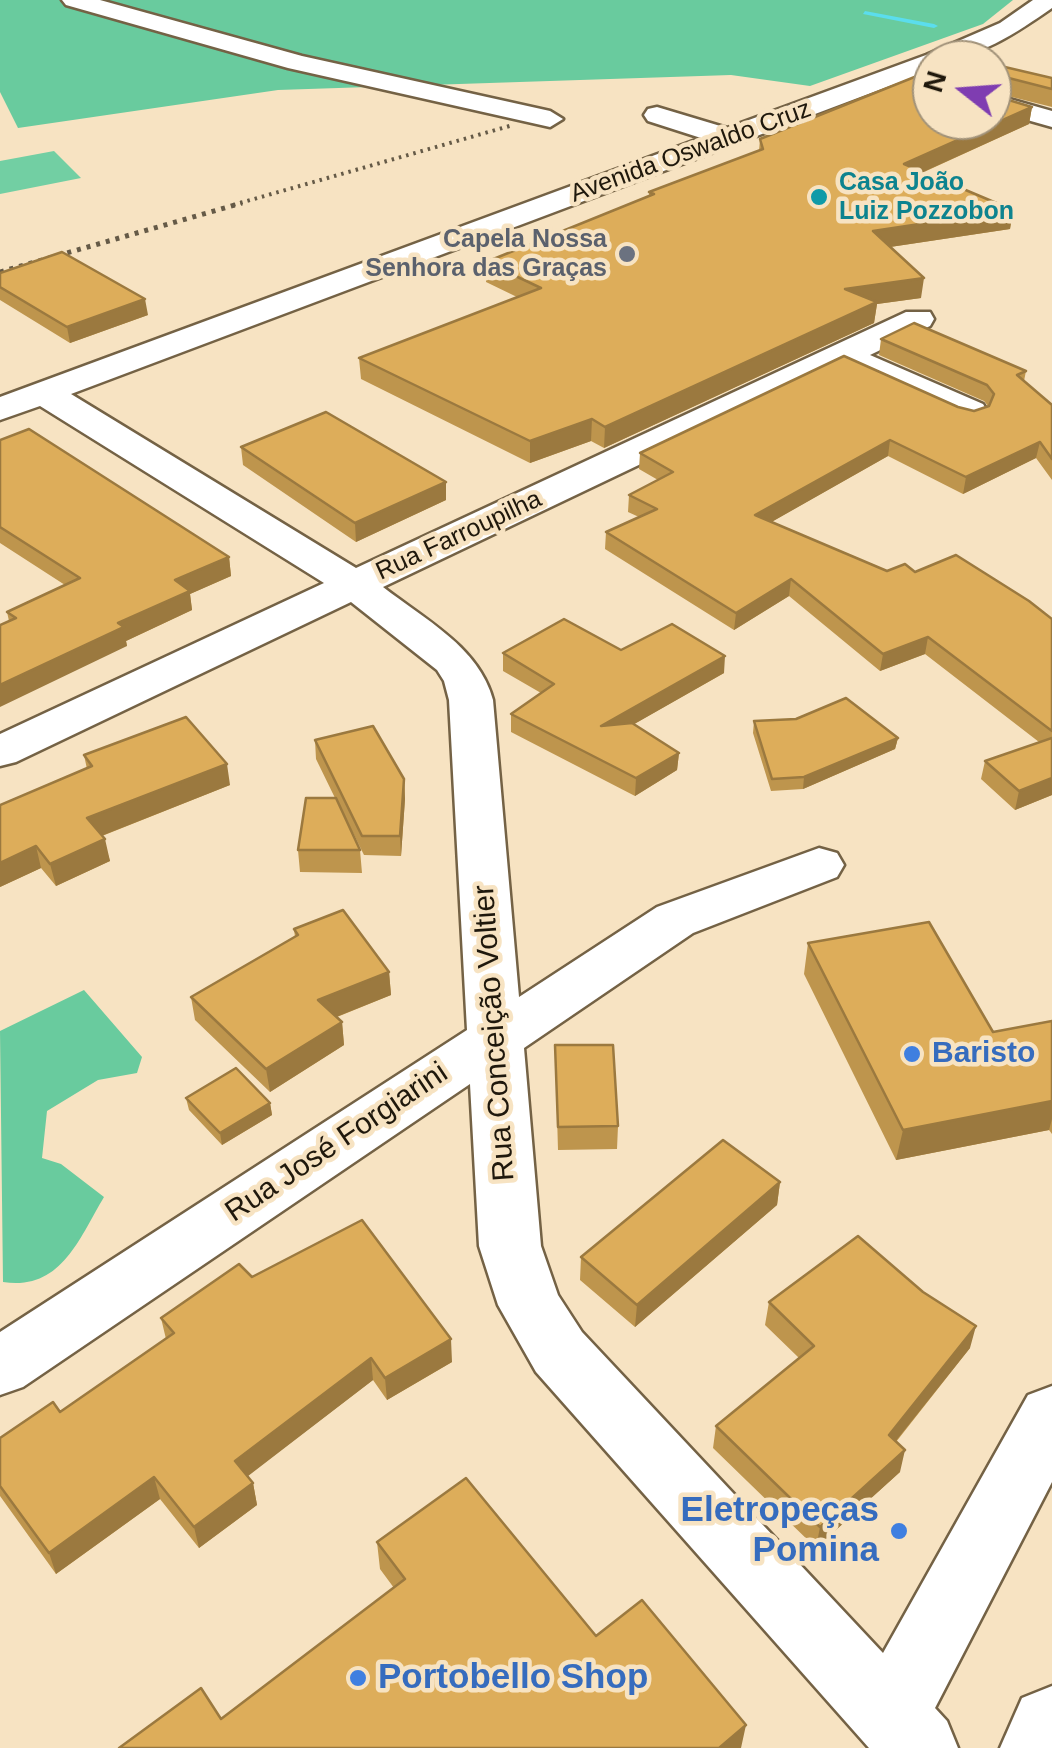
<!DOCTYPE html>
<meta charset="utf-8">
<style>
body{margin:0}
#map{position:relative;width:1052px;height:1748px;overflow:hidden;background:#f7e3c2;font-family:Helvetica,sans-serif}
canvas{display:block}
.north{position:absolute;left:912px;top:40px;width:100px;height:100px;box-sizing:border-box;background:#f7e3c2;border:2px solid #a19279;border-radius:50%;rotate:287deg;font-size:28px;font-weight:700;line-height:40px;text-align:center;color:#1f180c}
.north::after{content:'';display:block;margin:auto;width:35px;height:45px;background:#7f3db1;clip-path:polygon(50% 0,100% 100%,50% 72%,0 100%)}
</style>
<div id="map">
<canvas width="1052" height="1748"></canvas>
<div class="north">N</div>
</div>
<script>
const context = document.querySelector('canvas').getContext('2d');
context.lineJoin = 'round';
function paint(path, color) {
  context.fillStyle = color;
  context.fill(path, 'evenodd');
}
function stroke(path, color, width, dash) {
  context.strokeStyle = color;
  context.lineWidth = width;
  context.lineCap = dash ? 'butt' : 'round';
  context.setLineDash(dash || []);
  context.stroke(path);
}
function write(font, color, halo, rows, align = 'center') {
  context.font = font + ' Helvetica,sans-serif';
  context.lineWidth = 9;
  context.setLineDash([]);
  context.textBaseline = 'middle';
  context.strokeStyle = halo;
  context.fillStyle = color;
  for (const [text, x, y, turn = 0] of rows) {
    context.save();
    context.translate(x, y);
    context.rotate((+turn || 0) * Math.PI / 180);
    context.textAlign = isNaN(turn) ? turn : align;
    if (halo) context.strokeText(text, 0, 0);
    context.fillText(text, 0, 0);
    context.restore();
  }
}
const green = new Path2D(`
 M54,151L81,178L0,194V161Z`);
const forest = new Path2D(`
 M0,0H1013L983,24L810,86L731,75L278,90L18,128L0,92Z
 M84,990L142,1057L137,1073L98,1080L47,1111L42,1158L61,1164L104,1197C79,1239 61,1291 3,1282L0,1031Z`);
const stream = new Path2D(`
 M865,11L934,24L938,26L934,28L863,14Z`);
const minor = new Path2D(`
 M62,0H100L302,56L550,111L563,119L550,127L288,68L66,5Z
 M1033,0H1052V8C1016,33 977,60 932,60V70L71,394L356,568L906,312H930L934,319L930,326L870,355L983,404L988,412L983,420L970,423L957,420L842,368L383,587C424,619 479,647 493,700L519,997L657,907L819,848L837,853L844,865L837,877L693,933L524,1048L541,1246L558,1295L582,1332L883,1653L1028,1395L1052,1386V1482L935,1708L947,1721L958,1748H869L536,1372L498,1305L479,1246L470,1084L23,1387L0,1395V1332L467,1030L449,700L444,681L437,670L351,602L16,762L0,766V734L324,583L40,406L0,420V397L701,138L648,121L644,115L648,109L657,107L727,128L926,55L1000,23Z
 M992,94L1052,111V127L992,110Z`);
const major = new Path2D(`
 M1052,1686V1748H1000L1022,1698Z`);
const railFar1 = new Path2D(`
 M233,205L513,125`);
const rail = new Path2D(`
 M0,272L242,203`);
const wall = new Path2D(`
 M992,64L1052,78V107L992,92Z
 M1032,107L1029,124L924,172L1013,210L1010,229L890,247L921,298L877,304L874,323L604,448L591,441L530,463L361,379L359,358L517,297L486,282V262L649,196V192L759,151L760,139Z
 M0,273L148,315L70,343L0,300Z
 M881,339L1026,371L1024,381L1052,405V480L1036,458L963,494L888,456L771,522L887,571L915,572L1052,619V795L1015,810L981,779L985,761L1039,742L925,654L880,671L789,596L734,630L605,549L606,532L639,517L628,512L629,495L658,480L639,469L640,453L958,407L974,411L988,406L984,401L879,355Z
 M0,440L229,557L231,576L190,594L192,610L126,641L127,646L9,621L7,612L65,585L0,543Z
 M241,447L446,482V500L356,542L243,465Z
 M621,650L724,673L634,724L679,753L677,770L635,796L511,732V714L541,693L503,671V653Z
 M754,721L898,738L895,749L803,789L771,791L753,733Z
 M315,740L404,779L405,799L401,856L364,855L347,821L360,850L362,873L300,872L298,850L335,798L316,759Z
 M84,755L230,785L102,836L110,861L56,886L41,868L0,887V805L87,769Z
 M294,929L389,972L391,995L337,1017L342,1022L344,1045L270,1092L195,1020L191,997L295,937Z
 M808,943L993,1032L1052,1021V1134L1049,1130L896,1160L804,974Z
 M555,1045L618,1126L617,1149L558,1150Z
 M186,1098L270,1103L272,1115L222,1145L189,1110Z
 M780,1182L777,1205L635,1327L580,1280L581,1257Z
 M252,1277L452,1362L387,1400L373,1380L247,1476L253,1483L257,1505L199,1548L160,1499L56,1574L0,1496V1438L60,1412L166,1339L161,1318Z
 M769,1302L970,1348L896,1442L900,1472L816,1548L713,1448L716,1426L799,1358L765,1325Z
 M377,1542L596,1636L221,1719L394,1588L380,1569Z`);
const shadedWall = new Path2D(`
 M1032,107L1029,124L901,182L904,164Z
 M1013,210L1010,229L870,250L873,231Z
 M924,278L921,298L877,304L874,323L604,448L605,427L845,289Z
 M145,299L148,315L70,343L67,327Z
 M592,419L591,441L530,463V441Z
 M890,440L888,456L754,532L755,515Z
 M1040,442L1036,458L963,494L966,477Z
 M446,482V500L356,542L355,523Z
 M229,557L231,576L190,594L192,610L126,641L127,646L0,707V685L118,623L175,580Z
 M791,579L789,596L734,630L736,613Z
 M928,637L925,654L880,671L883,654Z
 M725,656L724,673L601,743V726Z
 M898,738L895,749L803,789L804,777Z
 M679,753L677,770L635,796L636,778Z
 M227,764L230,785L91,840L87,818Z
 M1052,778V795L1015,810L1019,791Z
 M404,779L405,799L401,856L400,836Z
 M105,839L110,861L56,886L50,864Z
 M36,846L41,868L0,887V863Z
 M389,972L391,995L321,1023L318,1000Z
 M342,1022L344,1045L270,1092L266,1069Z
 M1052,1101V1119L1049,1130L896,1160L903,1130Z
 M270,1103L272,1115L222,1145L220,1133Z
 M780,1182L777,1205L635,1327L637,1305Z
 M976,1326L970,1348L883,1457L889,1435Z
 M451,1339L452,1362L387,1400L385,1378Z
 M371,1358L373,1380L239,1483L235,1461Z
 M905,1450L900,1472L816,1548L820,1527Z
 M154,1477L160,1499L56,1574L49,1553Z
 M253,1483L257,1505L199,1548L194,1527Z
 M746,1725L741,1748H719Z`);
const building = new Path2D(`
 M992,64L1052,78V89L993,74L992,92Z
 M922,74L932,77V120H992V95L1032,107L904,164L1013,210L873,231L924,278L845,289L877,302L605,427L592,419L530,441L359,358L541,288L486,262L654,194L649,192L763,149L760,139Z
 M62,252L145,299L67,327L0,287V273Z
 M914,323L1026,371L1017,375L1052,405V459L1040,442L966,477L890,440L755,515L887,571L905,564L915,572L956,555L1029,601L1052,619V731L928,637L883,654L791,579L736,613L606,532L657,509L629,495L673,472L640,453L844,356L958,407L974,411L989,406L994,394L987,385L881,339Z
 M326,412L446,482L355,523L241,447Z
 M29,429L229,557L175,580L190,591L118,623L124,627L0,685V625L16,618L7,612L80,578L0,527V440Z
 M564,619L621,650L672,624L725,656L601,726L632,723L679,753L636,778L511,714L554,684L503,653Z
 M846,698L898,738L804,777L772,779L754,721L796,719Z
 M186,717L227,764L87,818L105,839L50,864L36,846L0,863V805L92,766L84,755Z
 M373,726L404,779L400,836H362L315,740Z
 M1052,738V778L1019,791L985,761Z
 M306,798H336L360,850H298Z
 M343,910L389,972L318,1000L342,1022L266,1069L191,997L298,935L294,929Z
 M929,922L993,1032L1052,1021V1101L903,1130L808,943Z
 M555,1045H613L618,1126L558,1127Z
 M236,1068L270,1103L220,1133L186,1098Z
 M723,1140L780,1182L637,1305L581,1257Z
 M362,1220L451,1339L385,1378L371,1358L235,1461L253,1483L194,1527L154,1477L49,1553L0,1486V1438L53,1402L60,1412L174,1333L161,1318L239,1264L252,1277Z
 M858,1236L923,1292L976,1326L889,1435L905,1450L820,1527L716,1426L814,1346L769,1302Z
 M466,1478L596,1636L642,1600L746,1725L719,1748H119L201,1688L221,1719L405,1579L377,1542Z`);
const markers = [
 [819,197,10,"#0f9aa8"],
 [627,254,10,"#6b7280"],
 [912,1054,10,"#3f7fe0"],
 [899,1531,10,"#3f7fe0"],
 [358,1678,10,"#3f7fe0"]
];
const farStreetnames = [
 ["Avenida Oswaldo Cruz",691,152,-20],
 ["Rua Farroupilha",459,536,-25]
];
const farCulturenames = [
 ["Casa João",839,183],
 ["Luiz Pozzobon",839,212]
];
const farWorshipnames = [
 ["Capela Nossa",607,240],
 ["Senhora das Graças",607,269]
];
const streetNames = [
 ["Rua Conceição Voltier",495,1033,-94],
 ["Rua José Forgiarini",337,1143,-34]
];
const shopNames = [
 ["Baristo",932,1054]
];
const nearShopnames = [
 ["Eletropeças",879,1511],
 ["Pomina",879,1551],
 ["Portobello Shop",378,1678,"left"]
];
paint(green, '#72cfa3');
paint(forest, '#69cb9e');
paint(stream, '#5bdded');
stroke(minor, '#746245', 5);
stroke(major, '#746245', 5);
paint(minor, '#fff');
paint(major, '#fff');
stroke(railFar1, '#655a47', 4, [2.5, 5]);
stroke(rail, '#655a47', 5, [4, 6]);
paint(wall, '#be954d');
paint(shadedWall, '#9b793f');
paint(building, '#ddad5a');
stroke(building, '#9b793f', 2.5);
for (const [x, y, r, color] of markers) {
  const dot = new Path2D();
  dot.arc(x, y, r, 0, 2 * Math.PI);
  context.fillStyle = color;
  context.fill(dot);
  stroke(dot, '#f7e3c2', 4);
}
write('25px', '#1f180c', '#f7e3c2', farStreetnames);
write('bold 25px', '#0d838f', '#f7e3c2', farCulturenames, 'left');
write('bold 25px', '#5b616d', '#f7e3c2', farWorshipnames, 'right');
write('30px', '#1f180c', '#f7e3c2', streetNames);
write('bold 30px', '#366cbe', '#f7e3c2', shopNames, 'left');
write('bold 35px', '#366cbe', '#f7e3c2', nearShopnames, 'right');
</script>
